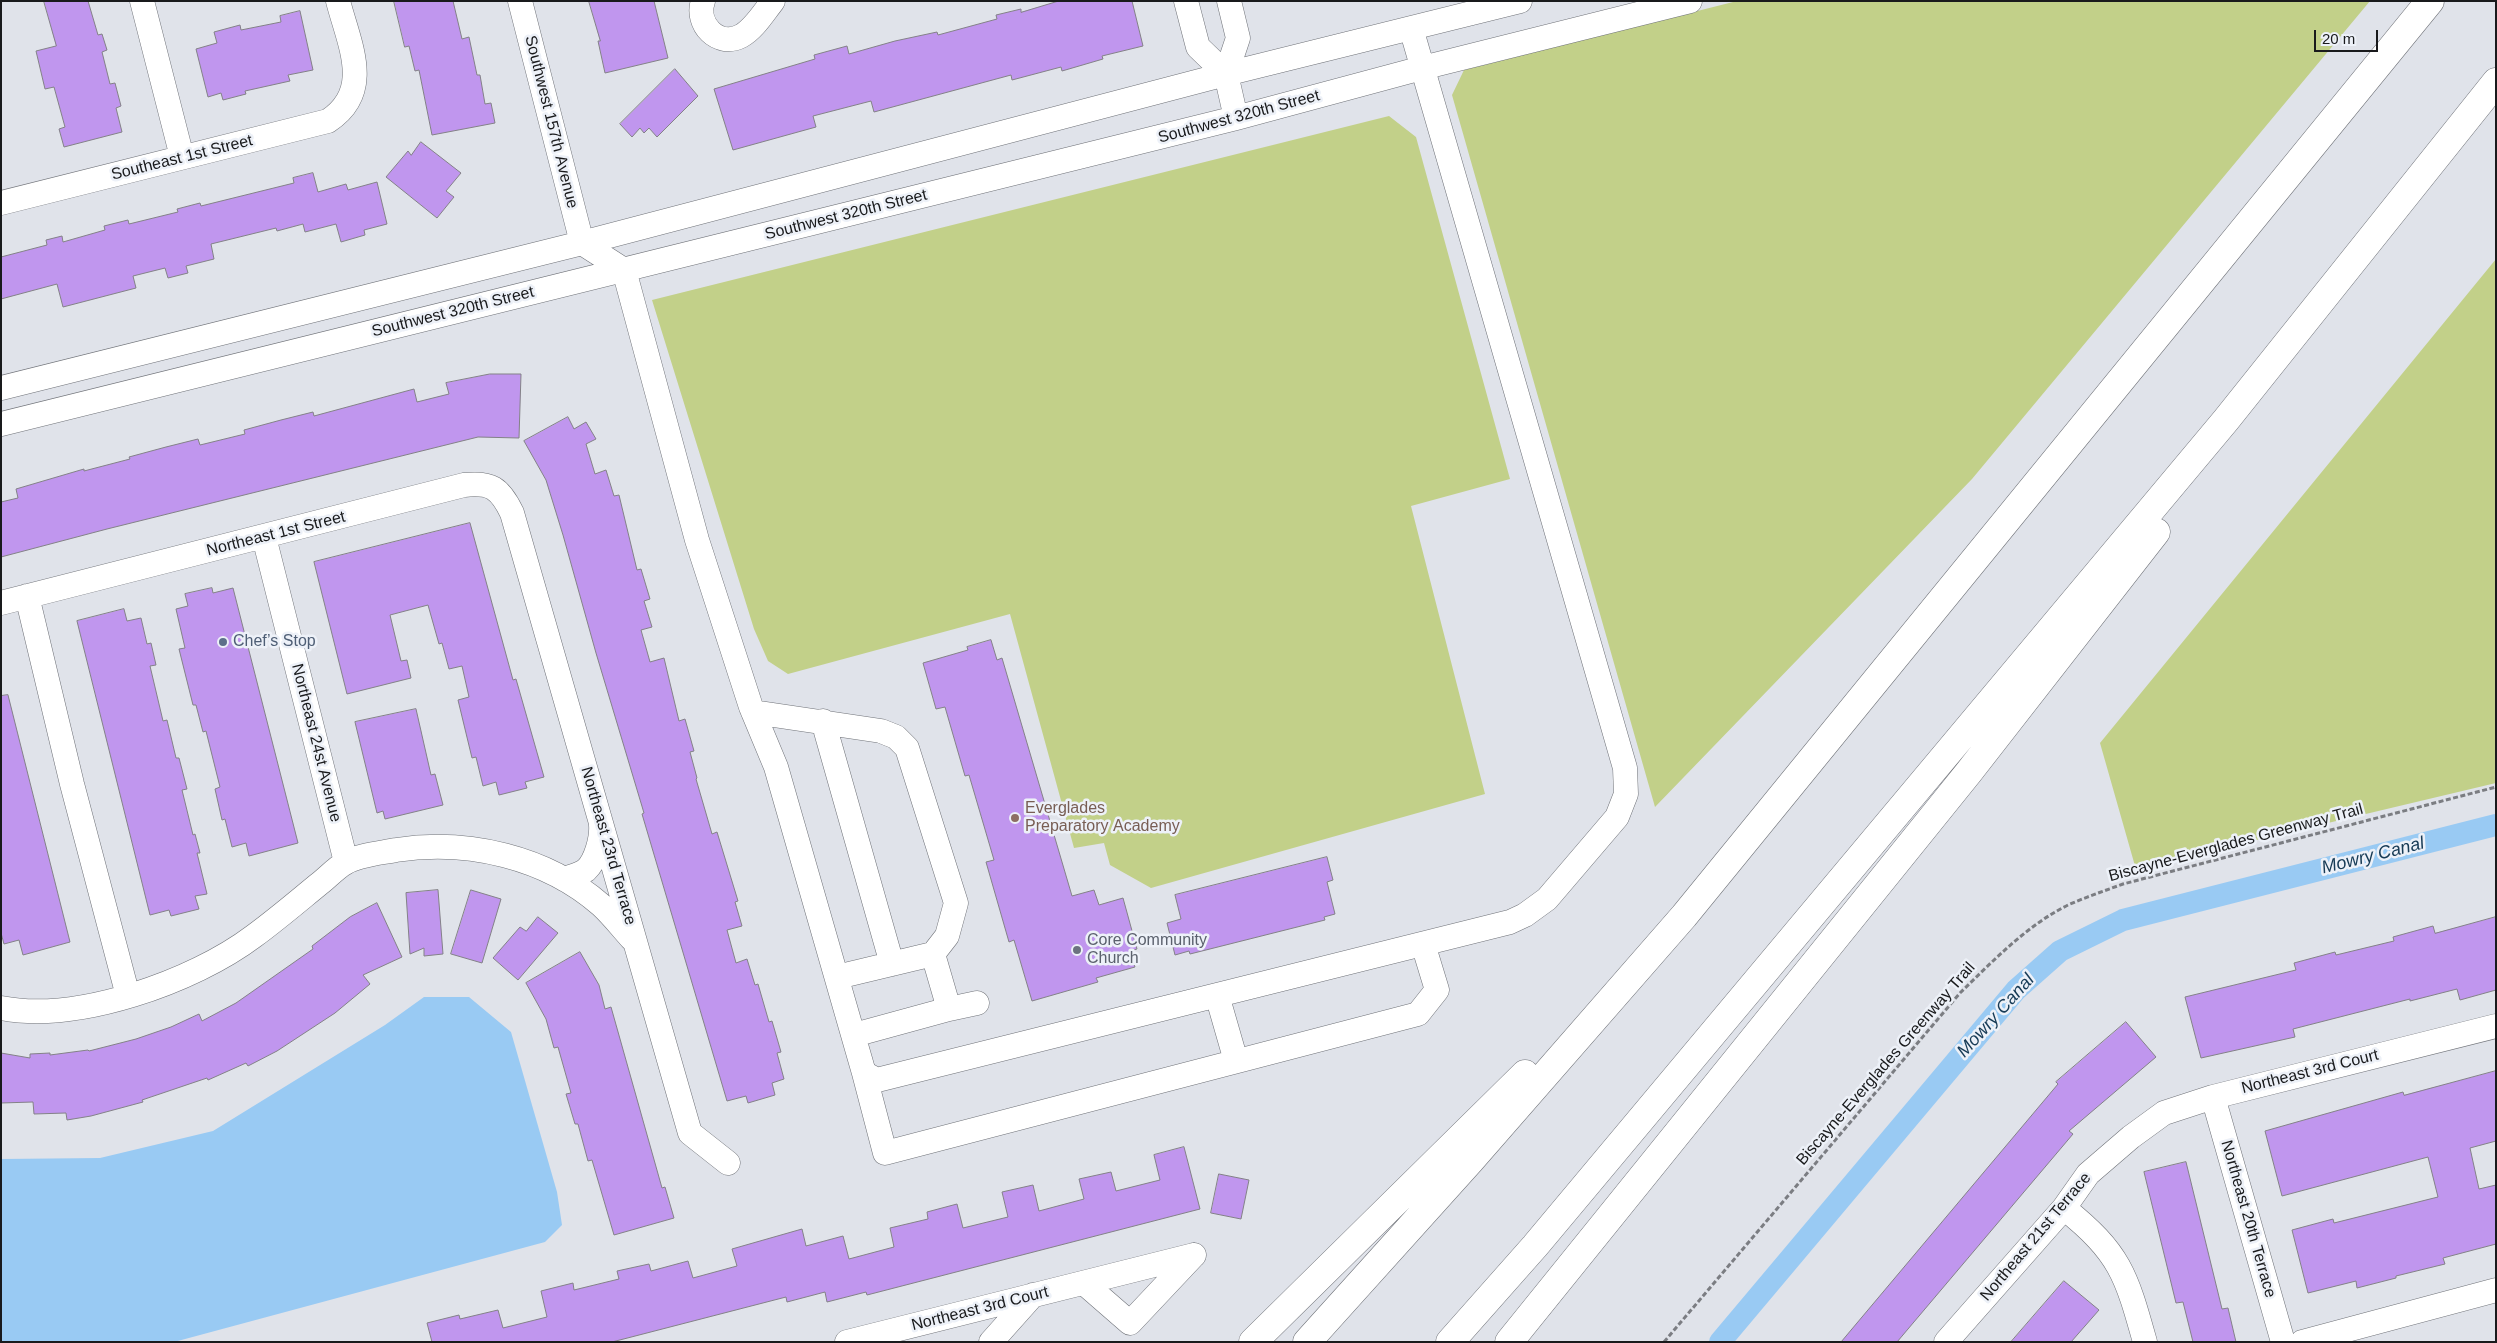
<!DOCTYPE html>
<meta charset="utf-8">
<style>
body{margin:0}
#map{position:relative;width:2497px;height:1343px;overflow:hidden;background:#e0e3ea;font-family:Arial,sans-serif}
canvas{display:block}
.frame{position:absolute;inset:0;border:2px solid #191a1c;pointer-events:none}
.scale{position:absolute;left:2314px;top:30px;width:64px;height:22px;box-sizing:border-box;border:2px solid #191a1c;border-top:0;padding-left:6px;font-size:15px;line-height:18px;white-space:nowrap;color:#191a1c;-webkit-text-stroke:4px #edf1f8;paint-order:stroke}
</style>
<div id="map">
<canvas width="2497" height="1343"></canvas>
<div class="frame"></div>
<div class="scale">20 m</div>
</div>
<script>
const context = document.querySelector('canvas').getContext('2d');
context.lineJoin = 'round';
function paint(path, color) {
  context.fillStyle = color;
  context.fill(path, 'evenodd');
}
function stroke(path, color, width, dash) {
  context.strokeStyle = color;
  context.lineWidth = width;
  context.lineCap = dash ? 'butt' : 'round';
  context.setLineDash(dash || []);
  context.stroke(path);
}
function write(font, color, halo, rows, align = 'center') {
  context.font = font + ' Arial,sans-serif';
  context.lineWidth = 5;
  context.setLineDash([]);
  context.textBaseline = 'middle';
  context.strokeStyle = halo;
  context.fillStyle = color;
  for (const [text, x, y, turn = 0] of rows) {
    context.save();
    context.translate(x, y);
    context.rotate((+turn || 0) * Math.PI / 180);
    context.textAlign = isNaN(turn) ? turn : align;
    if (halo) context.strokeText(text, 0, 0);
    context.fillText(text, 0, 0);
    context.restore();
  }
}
const green = new Path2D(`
 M1737,1H2370L1972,479L1655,807L1452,95L1464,70Z
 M1389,116L1416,137L1510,479L1411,506L1485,794L1151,888L1110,865L1104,843L1074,848L1010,614L788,674L768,661L754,629L652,300Z
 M2496,259V783L2227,847L2137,873L2100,743Z`);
const water = new Path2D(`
 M424,997H469L511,1032L557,1192L562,1225L545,1242L174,1342H1V1159L100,1158L213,1131L385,1025Z`);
const canal = new Path2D(`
 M1720,1342L2016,990L2060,951L2123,920L2496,825`);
const building = new Path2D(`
 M44,1H88L98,35L102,34L107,50L102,52L110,84L115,83L121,106L116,108L122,132L64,147L59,129L65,127L54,87L45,89L36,51L56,46Z
 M394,1H453L462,39L469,37L477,75H480L485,104L491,103L495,123L432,135L419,70L415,71L409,46L405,47Z
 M589,1H654L668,58L605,73L598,41H600Z
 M1059,1H1132L1143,46L1102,56L1103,59L1062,71L1061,67L1012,80L1011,75L874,112L871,101L813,116L816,127L733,150L714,89L815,59L814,55L847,46L849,54L895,41L937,32L938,35L997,19L996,15L1021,9V12Z
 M300,11L313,70L288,75L290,81L245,91L246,94L223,100L221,93L208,97L196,49L217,43L214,32L240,25L241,30L281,22L280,16Z
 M675,69L698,96L657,137L649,128L644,133L640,128L632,137L620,124Z
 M421,142L461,173L446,191L454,197L437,218L386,177L408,151L411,155Z
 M313,173L318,192L346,184L348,190L377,182L387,224L364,230L365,235L341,242L336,224L305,232L303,224L277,231L276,228L211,244L214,259L186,266L188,273L168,278L165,268L133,276L136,288L63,307L57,284L1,299V257L47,245L46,240L62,236L63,242L105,230L104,226L128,220L129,224L178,212L177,209L200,203L201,206L294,183L293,178Z
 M490,374H521L519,438L478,437L107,529L1,557V502L18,498L16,489L84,469V471L130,459L129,457L166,447L198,439L200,445L245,434L244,430L281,420L313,412L314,416L414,389L417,402L449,394L446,383Z
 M568,417L574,429L586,422L596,439L586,444L595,474L606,470L614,496L619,495L637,570L641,569L650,599L644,601L652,627L641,630L650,662L664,658L679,721L685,719L694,751L690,752L697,778L696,779L712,834L717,832L738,901L735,902L742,926L727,930L736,963L747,959L755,985L758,984L769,1022L772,1021L781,1052L777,1053L784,1079L772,1083L775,1095L748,1103L746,1096L727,1101L642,814L644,813L596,653L563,535L546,480L524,441Z
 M470,523L513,680L516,679L544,777L525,782L527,788L499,795L496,782L483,786L476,757L472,758L458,700L469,697L462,666L449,669L442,643L439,644L428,605L390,615L401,661L407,660L411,678L347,694L314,562Z
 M212,588L213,593L233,588L298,843L249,856L246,843L232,847L225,819L222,820L215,789L220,787L206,731L203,732L196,705H193L179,649L185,648L176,609L188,606L185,594Z
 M124,609L127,621L141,618L147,644L151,643L156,665L150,666L163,721L167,720L176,758H179L187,789L182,790L193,835L195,834L200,853H197L207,894L195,896L199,909L171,916L169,910L150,915L77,621Z
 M991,640L997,660L1002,658L1072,896L1094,890L1099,905L1123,898L1137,949L1130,951L1135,967L1096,978L1098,982L1032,1001L1014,940L1009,942L986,862L994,860L969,775L965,776L945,707L936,709L923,663L968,650L967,647Z
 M8,695L70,942L23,955L19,940L4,944L1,933V696Z
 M416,709L431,775L435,774L443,805L385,819L383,811L377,813L355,722Z
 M1327,857L1333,880L1327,882L1335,914L1324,917L1325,920L1190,954L1189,951L1175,955L1167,923L1181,919L1175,895Z
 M438,890L443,954L424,956V948L410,954L406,893Z
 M471,890L501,899L482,963L451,954Z
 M377,903L402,957L363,975L370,984L335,1013L277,1051L248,1066L246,1063L208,1080L207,1078L142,1100L143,1102L91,1116L67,1120L66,1113L34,1114L33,1102L1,1103V1053L30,1058V1054L50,1053V1055L88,1050L89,1051L136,1039L171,1027L199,1014L202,1021L236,1003L313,949L312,946L350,917Z
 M538,917L558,933L518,980L493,958L520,927L526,931Z
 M2496,917V990L2460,1000L2457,989L2410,1001V999L2293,1029L2295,1037L2201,1058L2185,997L2296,970L2294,963L2335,952L2336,955L2394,941L2393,937L2433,926L2435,933Z
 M580,952L599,985L605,1009L611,1007L662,1188L665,1187L674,1218L614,1235L592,1160L588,1161L578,1124H575L566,1094L571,1093L558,1047L554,1048L546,1019L526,983Z
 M2126,1022L2156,1057L2069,1131L2073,1134L1897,1342H1841L2058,1084L2056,1082Z
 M2496,1071V1141L2470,1148L2479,1189L2496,1185V1244L2443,1258L2445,1264L2396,1276V1278L2357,1288L2356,1281L2308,1293L2292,1230L2333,1219L2334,1223L2438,1197L2428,1157L2282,1196L2265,1131L2403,1092L2404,1095Z
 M1184,1147L1200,1209L867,1295L866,1292L827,1302L825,1292L787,1302L786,1297L612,1342H432L427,1323L459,1315L460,1319L498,1310L503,1328L547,1317L541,1291L573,1283L574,1290L619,1279L617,1271L649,1264L651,1271L688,1261L693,1278L737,1266L732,1249L802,1229L806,1246L843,1236L849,1259L894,1247L890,1228L928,1219L927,1212L957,1204L963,1228L1008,1217L1002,1192L1033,1185L1039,1211L1084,1199L1079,1179L1111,1172L1116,1191L1160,1180L1154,1155Z
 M2186,1162L2222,1309L2228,1308L2236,1342H2193L2183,1302L2176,1303L2144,1172Z
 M1219,1174L1249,1180L1241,1219L1211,1213Z
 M2064,1281L2099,1310L2071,1342H2011Z`);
const path = new Path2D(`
 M1664,1342L1960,993C1993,961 2026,926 2068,905C2086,897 2104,891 2123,884L2496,787`);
const minor = new Path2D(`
 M142,1L182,157
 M520,1L582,243L624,270L697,540L751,707L776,767L864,1073L877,1080L1510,922L1525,915L1547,899L1617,817L1626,794L1625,768L1411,28
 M703,1C695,24 718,48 741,36C754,29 764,12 773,1
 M1186,1L1198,47L1226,74
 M1226,74L1238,38L1229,1
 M1226,74L1236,118
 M1,203L328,121C374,91 349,44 338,1
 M1,388L582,243L1226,74L1520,1
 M1,424L1236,118L1422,68L1690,1
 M264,537L346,862
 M27,596L72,784L128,996
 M1,603L464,485C491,482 500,488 512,513L690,1133L728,1163
 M753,712L881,731L896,737L907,748L956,903L947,936L933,954L949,1009L854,1035
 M823,721L892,964
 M564,879C572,876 579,875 586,870C596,861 602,838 601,825
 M837,977L933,954
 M1217,995L1236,1061
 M1,1008C77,1023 193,982 254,936C276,920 297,902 319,884C327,878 336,868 345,863C358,855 381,853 396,850C468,839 546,857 601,905C612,915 622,928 632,939
 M949,1009L977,1003
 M864,1073L885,1153L1418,1014L1437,990L1423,944
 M2213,1097L2283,1342
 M2064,1208C2120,1253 2126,1274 2145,1342
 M1084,1283L1130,1323L1194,1255
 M847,1342L1194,1255
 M991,1342L1033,1295
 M1946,1342L2064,1208L2088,1174L2131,1137L2164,1113L2213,1097L2496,1026
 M2302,1342L2496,1290`);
const highway = new Path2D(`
 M1253,1342L1525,1074
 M1307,1342L1471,1160L1684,916L2430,1
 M1450,1342L1535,1246L2226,420L2496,82
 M1509,1342L1969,772L2156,532`);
const markers = [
 [223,642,5,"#5c6f8a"],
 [1015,818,5,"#8d6e63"],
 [1077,950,5,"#6b7280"]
];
const streetNames = [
 ["Southwest 320th Street",1239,117,-15],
 ["Southwest 157th Avenue",551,122,76],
 ["Southeast 1st Street",182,158,-14],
 ["Southwest 320th Street",846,215,-14],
 ["Southwest 320th Street",453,312,-14],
 ["Northeast 1st Street",276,534,-14],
 ["Northeast 24st Avenue",316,743,76],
 ["Biscayne-Everglades Greenway Trail",2236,843,-15],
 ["Northeast 23rd Terrace",608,846,74],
 ["Biscayne-Everglades Greenway Trail",1886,1064,-49],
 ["Northeast 3rd Court",2310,1072,-14],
 ["Northeast 20th Terrace",2248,1219,74],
 ["Northeast 21st Terrace",2036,1237,-50],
 ["Northeast 3rd Court",980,1309,-14]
];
const serviceNames = [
 ["Chef’s Stop",233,642]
];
const educationNames = [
 ["Everglades",1025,809],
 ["Preparatory Academy",1025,827]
];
const worshipNames = [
 ["Core Community",1087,941],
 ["Church",1087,959]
];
const waterNames = [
 ["Mowry Canal",2373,856,-14],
 ["Mowry Canal",1996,1016,-48]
];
paint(green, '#c2d089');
paint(water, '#99caf3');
stroke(canal, '#99caf3', 22);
paint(building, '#c096ee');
stroke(building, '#838187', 1);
stroke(minor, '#707379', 25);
stroke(highway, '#707379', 29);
stroke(path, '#7b7d82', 3, [5, 2.5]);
stroke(minor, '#fff', 24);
stroke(highway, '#fff', 28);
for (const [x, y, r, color] of markers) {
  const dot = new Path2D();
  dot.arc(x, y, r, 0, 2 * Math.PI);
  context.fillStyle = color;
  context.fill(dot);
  stroke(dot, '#edf1f8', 2);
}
write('16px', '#191a1c', '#edf1f8', streetNames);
write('16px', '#4e5e75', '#edf1f8', serviceNames, 'left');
write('16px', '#785e54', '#edf1f8', educationNames, 'left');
write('16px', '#5b616d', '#edf1f8', worshipNames, 'left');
write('italic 18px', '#173b56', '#edf1f8', waterNames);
</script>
